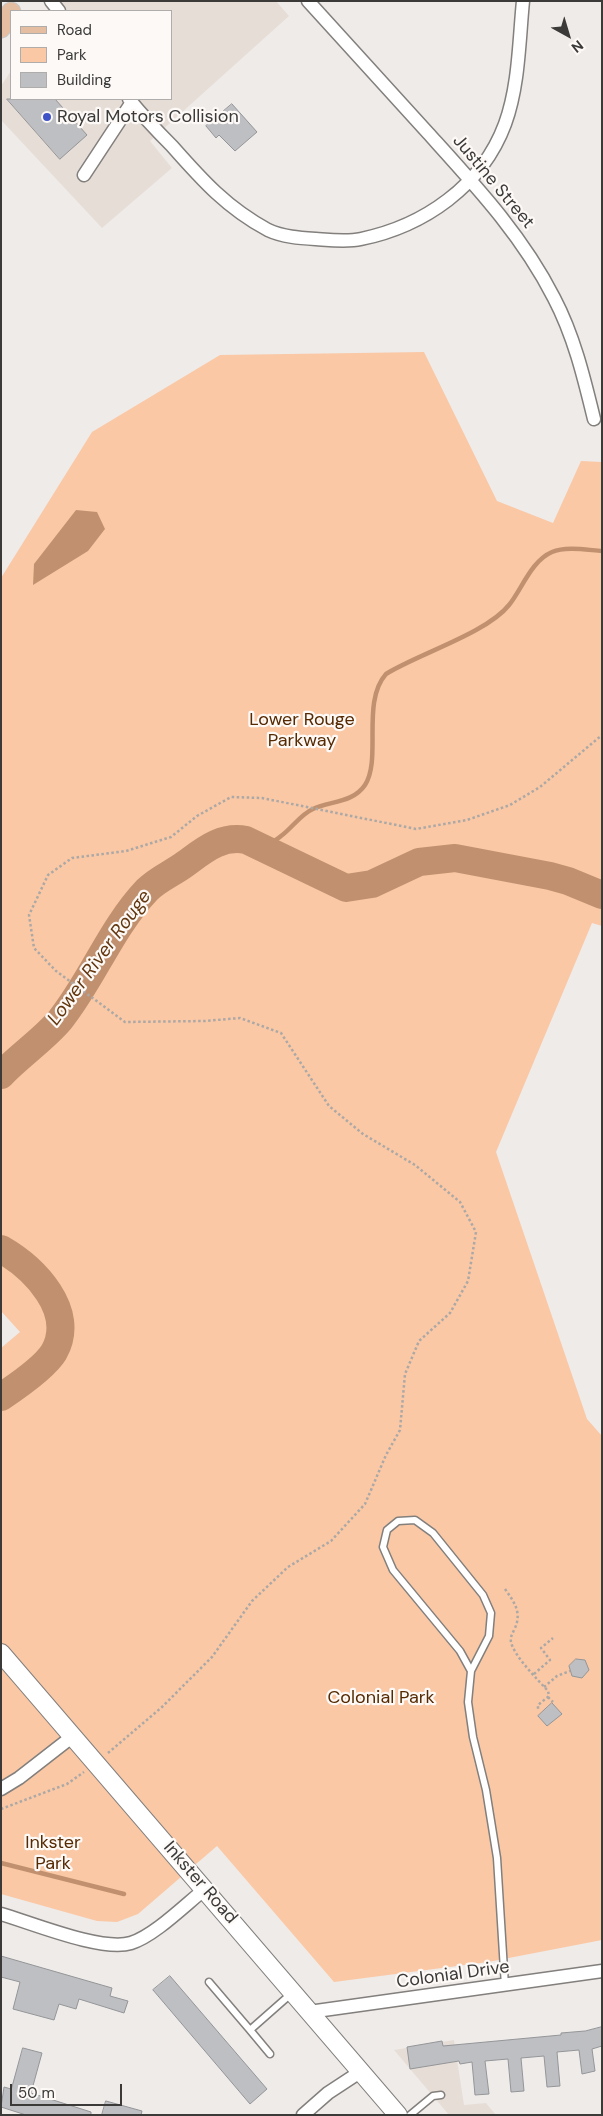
<!DOCTYPE html>
<style>
body{margin:0}
#map{position:relative;width:603px;height:2116px;overflow:hidden;background:#efebe9;font-family:"DM Sans",sans-serif}
canvas{display:block}
.frame{position:absolute;inset:0;border:2px solid #3b3a39;pointer-events:none}
.legend{position:absolute;left:10px;top:10px;width:162px;height:90px;box-sizing:border-box;background:#fcf9f7;border:1px solid #afadab;margin:0;padding:6px 9px;list-style:none;font-size:15px;color:#3b3a39}
.legend li{display:flex;align-items:center;gap:10px;height:25px}
.legend b{width:25px;border:1px solid #afadab}
.north{position:absolute;left:543px;top:10px;width:50px;height:50px;-webkit-text-stroke:4px #fcf9f7;paint-order:stroke;rotate:141deg;font-size:14px;font-weight:700;line-height:20px;text-align:center;color:#3b3a39}
.north::after{content:'';display:block;margin:auto;width:18px;height:22px;background:#3b3a39;clip-path:polygon(50% 0,100% 100%,50% 72%,0 100%)}
.scale{position:absolute;left:10px;top:2084px;width:112px;height:22px;box-sizing:border-box;border:2px solid #3b3a39;border-top:0;padding-left:6px;font-size:15px;line-height:18px;white-space:nowrap;color:#3b3a39;-webkit-text-stroke:4px #fcf9f7;paint-order:stroke}
</style>
<div id="map">
<canvas width="603" height="2116"></canvas>
<div class="frame"></div>
<ul class="legend">
<li><b style="height:6px;background:#e5bea1"></b>Road</li>
<li><b style="height:14px;background:#fac8a5"></b>Park</li>
<li><b style="height:14px;background:#bebfc2"></b>Building</li>
</ul>
<div class="north">N</div>
<div class="scale">50 m</div>
</div>
<script>
const context = document.querySelector('canvas').getContext('2d');
context.lineJoin = 'round';
function paint(path, color) {
  context.fillStyle = color;
  context.fill(path, 'evenodd');
}
function stroke(path, color, width, dash) {
  context.strokeStyle = color;
  context.lineWidth = width;
  context.lineCap = dash ? 'butt' : 'round';
  context.setLineDash(dash || []);
  context.stroke(path);
}
function write(font, color, halo, rows, align = 'center') {
  context.font = font + ' "DM Sans",sans-serif';
  context.lineWidth = 4.5;
  context.setLineDash([]);
  context.textBaseline = 'middle';
  context.strokeStyle = halo;
  context.fillStyle = color;
  for (const [text, x, y, turn = 0] of rows) {
    context.save();
    context.translate(x, y);
    context.rotate((+turn || 0) * Math.PI / 180);
    context.textAlign = isNaN(turn) ? turn : align;
    if (halo) context.strokeText(text, 0, 0);
    context.fillText(text, 0, 0);
    context.restore();
  }
}
const built = new Path2D(`
 M56,1H276L289,16L150,141L172,168L102,228L1,120V86L11,71V99H171V11H49Z
 M454,2040L464,2105L486,2103L496,2115H449L394,2050Z`);
const green = new Path2D(`
 M424,352L497,501L553,523L581,461L602,462V926L592,923L496,1152L587,1419L602,1436V1940L488,1962L334,1982L217,1846L138,1914L117,1922L97,1921L1,1894V1348L20,1332L1,1311V578L92,432L220,355Z`);
const water = new Path2D(`
 M76,510L97,512L105,529L88,551L33,585L34,564Z`);
const stream = new Path2D(`
 M262,849C268,845 275,841 281,836C292,828 301,814 313,809C330,801 353,803 365,785C382,759 361,702 386,674C418,654 487,633 509,605C522,589 531,561 552,552C566,546 587,550 602,551
 M1,1863L124,1894`);
const river = new Path2D(`
 M1,1075C19,1056 44,1039 60,1020C92,980 111,928 147,890C158,879 173,873 185,864C203,851 221,835 246,840L346,888L372,884L419,862L455,858L550,876L568,881L602,895
 M1,1249C34,1268 77,1311 54,1352C45,1367 16,1387 1,1397`);
const building = new Path2D(`
 M7,99H55L87,135L60,159Z
 M232,104L257,132L235,151L219,135L216,138L206,126Z
 M576,1659L585,1660L589,1670L582,1678L572,1676L569,1666Z
 M552,1703L562,1714L547,1726L538,1716Z
 M1,1956L112,1988L110,1996L128,2001L124,2013L79,1999L76,2009L59,2004L54,2020L13,2009L20,1982L1,1977Z
 M170,1976L267,2089L250,2104L153,1990Z
 M602,2027V2046L592,2049L595,2071L582,2074L579,2050L557,2052L560,2086L547,2087L544,2056L521,2058L524,2091L511,2092L508,2059L485,2061L489,2094L475,2095L472,2062L460,2064L459,2061L410,2069L407,2047L442,2041L443,2046L561,2035V2033L585,2031Z
 M23,2048L42,2053L31,2093L91,2112V2115H26L1,2107L4,2087L11,2089Z
 M106,2101L142,2111L141,2115H102Z`);
const path = new Path2D(`
 M505,1589C514,1602 522,1612 515,1628C513,1633 510,1636 511,1642C514,1656 538,1680 548,1691L549,1696L538,1705V1711
 M534,1674L550,1660L541,1648L553,1638
 M544,1687L557,1676L570,1671
 M548,1697L553,1702
 M108,1753L162,1707L212,1657L252,1601L288,1567L331,1541L365,1504L386,1455L400,1430L405,1374L419,1341L450,1313L468,1281L476,1232L460,1202L415,1165L363,1134L329,1106L281,1033L240,1018L205,1021L125,1022L56,971L34,948L29,915L48,875L72,858L126,851L171,837L197,816L231,797L262,798L416,829L467,820L510,805L540,787L602,735
 M1,1809L67,1784L84,1772`);
const lane = new Path2D(`
 M471,1671L460,1651L393,1570L383,1547L387,1530L398,1521L415,1520L433,1533L483,1595L491,1613L489,1636L471,1671L468,1702L473,1737L486,1790L497,1858L505,1986
 M209,1982L250,2030
 M270,2054L250,2030L292,1993
 M410,2115L433,2096L441,2095`);
const street = new Path2D(`
 M51,1L59,11
 M308,1C348,45 388,89 428,133C475,185 522,235 554,298C574,336 584,378 594,419
 M129,99C142,115 157,131 172,146C202,180 227,208 268,230C283,237 300,238 316,239C330,240 347,242 361,239C424,226 482,186 505,124C519,86 519,41 523,1
 M84,175L132,102
 M1,1789L19,1778L73,1736
 M1,1914C32,1923 102,1952 131,1943C154,1936 185,1905 205,1889
 M309,2012L602,1971
 M303,2115L328,2093L360,2072`);
const secondary = new Path2D(`
 M1,1653L398,2115`);
const primary = new Path2D(`
 M1,28L11,12`);
const markers = [
 [47,117,5,"#3e53c6"]
];
const poiNames = [
 ["Royal Motors Collision",57,117]
];
const streetNames = [
 ["Justine Street",493,182,50],
 ["Inkster Road",200,1883,49],
 ["Colonial Drive",453,1975,-8]
];
const parkNames = [
 ["Lower Rouge",302,720],
 ["Parkway",302,741],
 ["Colonial Park",381,1698],
 ["Inkster",53,1843],
 ["Park",53,1864]
];
const waterNames = [
 ["Lower River Rouge",100,958,-54]
];
paint(built, '#e6ddd6');
paint(green, '#fac8a5');
paint(water, '#c1916f');
stroke(stream, '#c1916f', 4.5);
stroke(river, '#c1916f', 28);
paint(building, '#bebfc2');
stroke(building, '#949598', 1);
stroke(lane, '#827f7d', 9);
stroke(street, '#827f7d', 15);
stroke(secondary, '#827f7d', 20);
stroke(primary, '#c8c8c8', 21);
stroke(path, '#aba8a6', 2.5, [2.5, 2.5]);
stroke(lane, '#fff', 6);
stroke(street, '#fff', 12);
stroke(secondary, '#fff', 18);
stroke(primary, '#e5bea1', 19);
for (const [x, y, r, color] of markers) {
  const dot = new Path2D();
  dot.arc(x, y, r, 0, 2 * Math.PI);
  context.fillStyle = color;
  context.fill(dot);
  stroke(dot, '#fcf9f7', 2);
}
write('18px', '#3b3a39', '#fcf9f7', poiNames, 'left');
write('18px', '#3b3a39', '#fcf9f7', streetNames);
write('18px', '#562900', '#fcf9f7', parkNames);
write('italic 19px', '#64360d', '#fcf9f7', waterNames);
</script>
